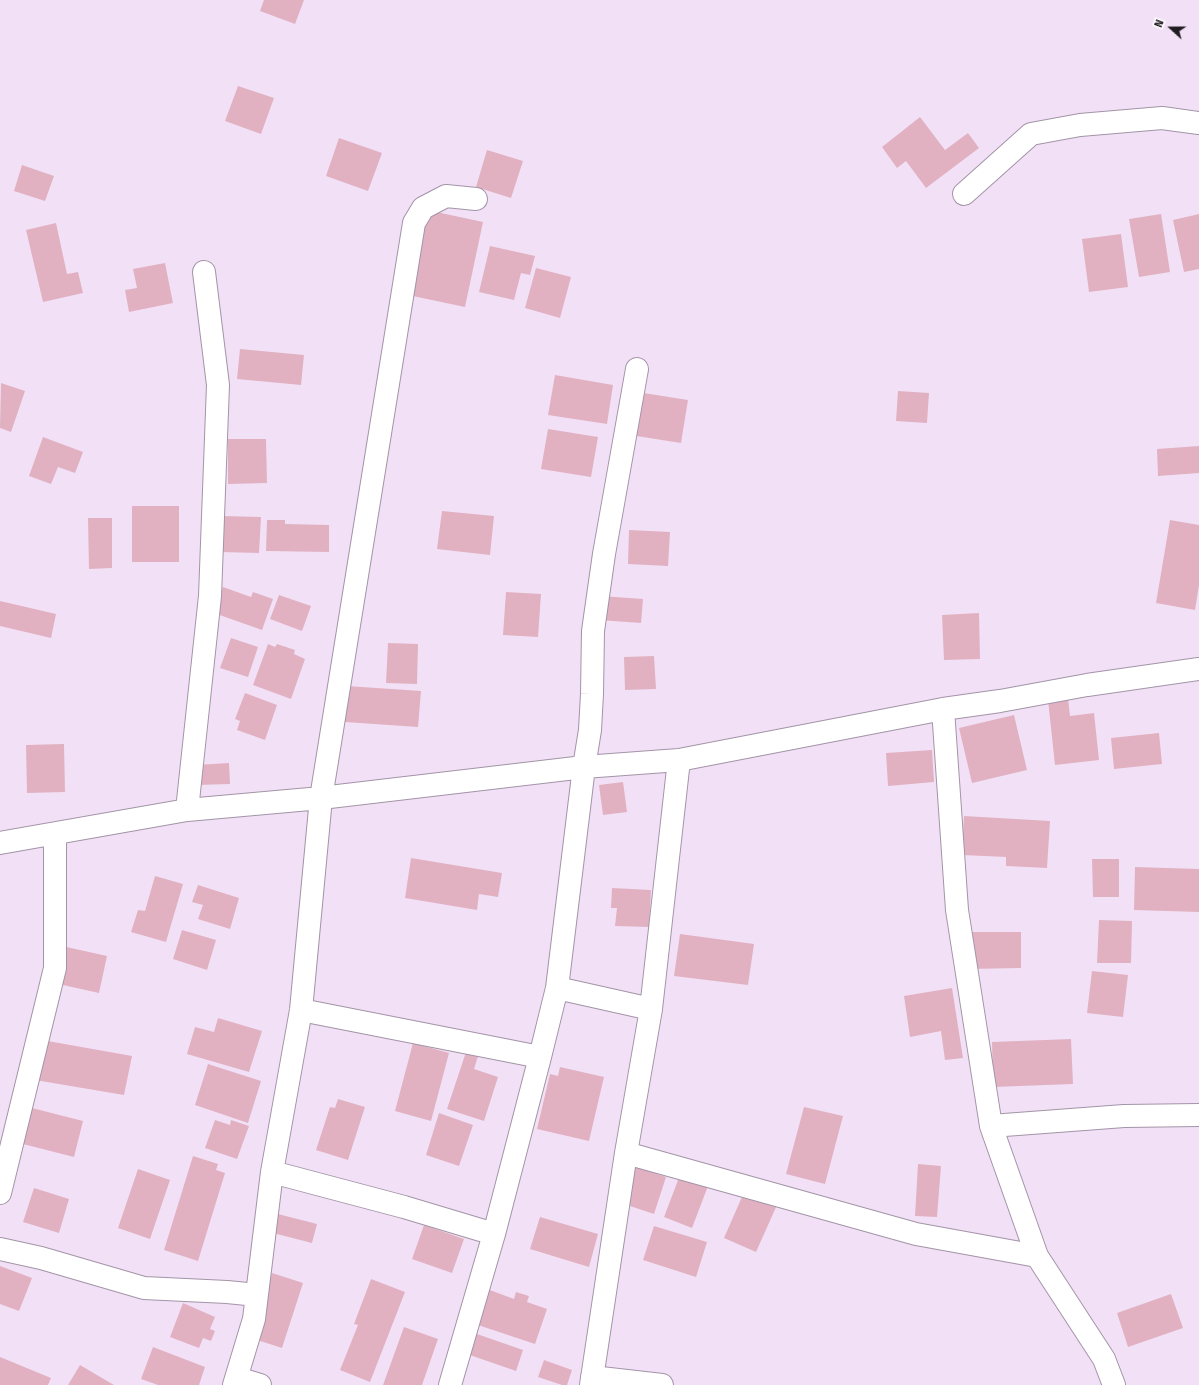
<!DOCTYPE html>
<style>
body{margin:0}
#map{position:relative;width:1199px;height:1385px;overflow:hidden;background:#f2e1f6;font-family:"Fira Sans",sans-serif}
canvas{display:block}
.north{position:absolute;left:1151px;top:8px;width:40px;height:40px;-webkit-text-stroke:3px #fff;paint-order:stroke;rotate:291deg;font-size:11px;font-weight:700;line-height:16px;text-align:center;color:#211b22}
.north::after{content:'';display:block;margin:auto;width:14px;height:18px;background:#211b22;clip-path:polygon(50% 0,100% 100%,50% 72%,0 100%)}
</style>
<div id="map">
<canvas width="1199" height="1385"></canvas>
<div class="north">N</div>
</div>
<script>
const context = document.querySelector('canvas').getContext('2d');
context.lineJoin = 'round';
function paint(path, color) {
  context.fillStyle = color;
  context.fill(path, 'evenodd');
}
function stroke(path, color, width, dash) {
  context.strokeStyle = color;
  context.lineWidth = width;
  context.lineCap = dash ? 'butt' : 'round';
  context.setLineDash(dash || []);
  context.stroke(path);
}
const building = new Path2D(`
 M264,0H304L295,24L260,11Z
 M238,86L274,98L261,134L225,121Z
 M920,117L945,150L968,133L979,148L926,188L906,161L897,168L882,147Z
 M339,138L382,153L368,191L326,176Z
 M487,150L523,161L511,198L476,187Z
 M22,165L54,176L45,201L14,191Z
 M427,210L483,222L465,307L408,295Z
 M1161,214L1170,272L1139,277L1129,219Z
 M1199,214V269L1184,272L1173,220Z
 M56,223L67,274L78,272L83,293L43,302L26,230Z
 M1121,234L1128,287L1089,292L1082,239Z
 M490,246L535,256L530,275L521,273L514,300L479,292Z
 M165,263L173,303L129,312L125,290L137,288L133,269Z
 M536,268L571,277L560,318L525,308Z
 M240,349L304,355L301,385L237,379Z
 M555,375L613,385L607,424L548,415Z
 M1,383L25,391L11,432L0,428Z
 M898,391L929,393L927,423L896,421Z
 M637,392L688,400L681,443L630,435Z
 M548,429L598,437L591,477L541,469Z
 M43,437L83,452L75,473L58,467L51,484L29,476Z
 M228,439H266L267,483L228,484Z
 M1199,446V473L1158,476L1157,449Z
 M132,506H179V562H132Z
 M442,511L494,516L490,555L437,549Z
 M222,516L261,517L259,553L220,552Z
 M88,518H112V568L89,569Z
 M267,520H285V524L329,525V552L266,551Z
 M1170,520L1199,525V585L1195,610L1156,603Z
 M629,530L670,532L668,566L628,564Z
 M223,587L251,597L253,592L273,599L262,630L214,613Z
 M506,592L541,594L538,637L503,635Z
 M279,595L311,606L302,631L270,619Z
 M601,596L643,599L641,623L599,620Z
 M0,601L56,614L51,638L0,626Z
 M979,613L980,659L944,660L942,615Z
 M231,638L258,647L248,677L220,668Z
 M388,643L418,644L417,684L386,683Z
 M268,644L275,647L277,644L295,650L294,654L305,659L291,699L253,685Z
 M654,656L656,689L625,690L624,657Z
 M347,686L421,691L418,727L345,722Z
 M245,693L277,705L265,740L237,730L240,721L235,719Z
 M1068,698L1070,716L1094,713L1099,760L1055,765L1048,700Z
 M1014,715L1027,770L972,783L959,728Z
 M1159,733L1162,764L1114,769L1111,738Z
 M64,744L65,792L27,793L26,745Z
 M932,750L934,782L888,786L886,753Z
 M229,763L230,784L197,785L196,765Z
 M623,782L627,812L603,815L599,785Z
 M964,816L1050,821L1047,868L1006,866V857L962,855Z
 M411,858L502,873L498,897L479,894L477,910L405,898Z
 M1092,859H1119V897H1093Z
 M1135,867L1199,869V912L1134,910Z
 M155,876L183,884L166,942L131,932L138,910L145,911Z
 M198,885L239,898L230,929L198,919L203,905L192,902Z
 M612,888L651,890L649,927L615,926L617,908H611Z
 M1099,920L1132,921L1131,963H1097Z
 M182,930L216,940L207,970L173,959Z
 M969,932H1021V968L969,969Z
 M680,934L754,944L748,985L674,976Z
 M62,946L107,956L99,993L54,983Z
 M1092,971L1128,975L1123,1017L1087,1013Z
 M952,988L963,1058L945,1060L941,1031L910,1037L904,996Z
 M218,1018L262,1031L249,1072L187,1054L195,1027L214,1032Z
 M1071,1039L1073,1084L993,1087L992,1042Z
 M42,1040L132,1056L124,1095L35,1080Z
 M413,1043L449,1053L431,1121L395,1111Z
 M467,1049L479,1053L474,1069L498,1077L484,1121L447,1109Z
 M208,1064L261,1081L248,1123L195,1105Z
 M560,1067L604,1077L589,1141L537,1129L550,1074L558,1076Z
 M338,1099L365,1107L348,1160L316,1150L330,1107L335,1108Z
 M28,1107L83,1121L74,1157L19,1143Z
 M804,1107L843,1116L825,1184L786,1174Z
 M439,1113L473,1125L459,1166L426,1155Z
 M215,1120L230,1125L231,1120L249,1126L237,1159L205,1148Z
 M193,1156L218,1164L216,1170L225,1173L198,1261L164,1250Z
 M918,1164L941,1166L937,1217L915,1216Z
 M634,1166L666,1177L654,1214L621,1203Z
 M138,1169L170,1180L150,1239L118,1228Z
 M680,1175L708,1186L692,1228L664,1217Z
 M34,1188L69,1199L59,1233L23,1222Z
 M745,1190L777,1205L756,1252L724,1238Z
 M278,1214L317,1224L312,1243L273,1233Z
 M540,1217L598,1234L589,1267L530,1249Z
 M424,1225L464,1239L452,1273L412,1259Z
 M654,1226L707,1242L696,1277L643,1260Z
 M0,1266L32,1278L19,1311L0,1304Z
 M272,1273L303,1283L282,1348L251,1338Z
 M371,1279L405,1292L370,1382L340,1370L358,1325L354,1324Z
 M487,1289L514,1299L516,1292L529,1296L527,1302L547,1309L535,1344L475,1324Z
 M1171,1294L1183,1328L1128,1347L1117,1313Z
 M183,1303L215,1317L210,1329L215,1331L211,1341L203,1338L199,1348L170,1337Z
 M404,1327L438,1339L422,1385H383Z
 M474,1333L523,1350L516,1371L467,1354Z
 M153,1347L205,1367L199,1385H158L141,1379Z
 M0,1357L51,1378L48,1385H0Z
 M544,1360L572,1370L567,1385H562L538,1377Z
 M80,1365L114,1385H68Z`);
const minor = new Path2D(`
 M964,194L1031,134L1080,125L1162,118L1199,123
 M943,709L957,910L991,1126L1037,1256L1104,1359L1114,1385
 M187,810L210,596L218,385L204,272
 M0,843L187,810L321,798L584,767L679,760L943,709L1000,701L1087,685L1199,669
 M557,988L651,1009
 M301,1010L540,1057
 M991,1126L1124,1116L1199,1115
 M626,1153L916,1234L1037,1256
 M272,1172L404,1207L494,1234
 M0,1193L55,968V834
 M0,1249L41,1258L144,1288L227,1292L257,1295
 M592,1377L662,1385
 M237,1378L260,1385
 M234,1385L254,1319L272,1172L301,1010L321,798L414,223L423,208L446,196L476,199
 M450,1385L494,1234L540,1057L557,988L584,767L590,730L592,694L593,631L604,554L637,369
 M591,1385L626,1153L651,1009L679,760`);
paint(building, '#e1b1c2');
stroke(minor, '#a394a7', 24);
stroke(minor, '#fff', 22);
</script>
